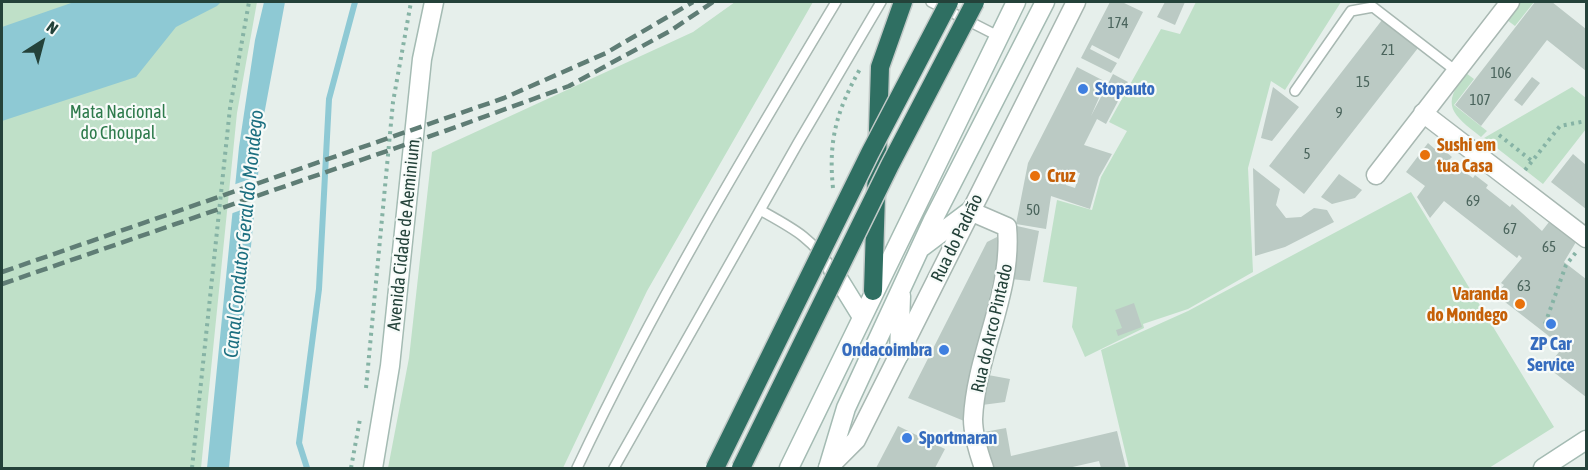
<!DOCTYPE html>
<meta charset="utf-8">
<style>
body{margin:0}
#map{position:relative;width:1588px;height:470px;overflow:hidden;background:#e6efeb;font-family:"Asap Condensed",sans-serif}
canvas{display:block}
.frame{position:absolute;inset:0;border:3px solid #24423a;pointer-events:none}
.north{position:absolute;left:12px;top:12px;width:60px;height:60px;-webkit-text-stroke:4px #f7fbf9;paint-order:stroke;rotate:36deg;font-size:16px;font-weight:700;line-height:24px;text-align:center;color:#24423a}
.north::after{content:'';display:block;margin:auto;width:21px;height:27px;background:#24423a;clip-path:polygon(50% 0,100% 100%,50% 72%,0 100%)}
</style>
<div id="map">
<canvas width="1588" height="470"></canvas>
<div class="frame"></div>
<div class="north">N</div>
</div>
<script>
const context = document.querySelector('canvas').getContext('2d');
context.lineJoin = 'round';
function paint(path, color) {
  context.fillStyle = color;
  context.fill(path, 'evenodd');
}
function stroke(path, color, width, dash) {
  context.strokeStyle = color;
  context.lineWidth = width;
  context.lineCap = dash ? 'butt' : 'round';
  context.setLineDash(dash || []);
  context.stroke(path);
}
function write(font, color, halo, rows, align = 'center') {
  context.font = font + ' "Asap Condensed",sans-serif';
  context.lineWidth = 4.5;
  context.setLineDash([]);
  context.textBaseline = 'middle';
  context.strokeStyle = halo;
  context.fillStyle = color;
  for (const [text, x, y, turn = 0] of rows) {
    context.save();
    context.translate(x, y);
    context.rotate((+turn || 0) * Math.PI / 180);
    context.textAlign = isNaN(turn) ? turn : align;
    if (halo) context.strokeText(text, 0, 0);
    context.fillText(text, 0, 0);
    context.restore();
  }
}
const green = new Path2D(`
 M2,2H257L237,113L201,468H2Z
 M735,2H813L647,291L563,468H388L409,358L432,152L693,32Z
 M1196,2H1341L1285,90L1271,81L1248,168L1253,272L1188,309L1143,324L1144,328L1085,357L1072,327L1077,287L1043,282L1057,200L1092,210L1101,177L1127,131L1109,122L1161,29L1180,34Z
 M1521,2H1534L1515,26L1507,20Z
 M1466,73L1474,79L1454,105L1487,131L1481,137C1452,114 1440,106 1466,73Z
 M1572,87L1586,98V129L1543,184L1484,138Z
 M1411,192L1554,427L1489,468H1129L1101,350L1188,311Z`);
const water = new Path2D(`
 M74,2H221L217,6L176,27L136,77L2,121V27Z
 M264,2H285L264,115L229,468H207L239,147L255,40Z`);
const pier = new Path2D(`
 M261,175L258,204L230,214L233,185Z`);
const stream = new Path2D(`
 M307,468L299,443L319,289L329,99L355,2`);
const building = new Path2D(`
 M1110,2H1122L1143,12L1119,59L1092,45L1090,49L1117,63L1111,73L1081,58Z
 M1165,2H1185L1175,25L1157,17Z
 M1535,2H1552L1586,29V71L1547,40L1481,126L1455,105Z
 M1382,20L1418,48L1304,194L1269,166Z
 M1077,67L1106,82L1091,116L1113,74L1128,82L1106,124L1097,119L1084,145L1112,154L1099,177L1090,209L1051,196L1046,229L1016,224L1028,163ZM1069,171L1080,173L1075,188L1066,185Z
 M1532,77L1540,83L1522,106L1514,100Z
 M1273,87L1299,107L1272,141L1261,138Z
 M1428,143L1436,150L1439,146L1452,157L1449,160L1473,178L1475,175L1488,185L1486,188L1510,207L1512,204L1542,231L1549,222L1576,242L1564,262L1586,279V397L1547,367L1563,347L1496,295L1504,285L1501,283L1522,258L1519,255L1517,258L1444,201L1430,218L1417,197L1425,186L1406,172Z
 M1573,154L1586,165V209L1551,182Z
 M1253,168L1280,189L1276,205L1286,218L1301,217L1314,208L1327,210L1334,222L1285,247L1255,256Z
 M1339,174L1362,190L1355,198L1332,204L1321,197Z
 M1017,226L1039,231L1030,281L1011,279Z
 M997,237L1002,243L984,320L987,321L969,423L908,398L987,242Z
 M1134,303L1142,327L1118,336L1116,330L1122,328L1115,310Z
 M988,375L1010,379L1005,402L982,405Z
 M898,426L945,449L935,468H876Z
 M1006,428L1011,456L1117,431L1126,468H1101L1099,461L1068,468H981L990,465L984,432Z`);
const path = new Path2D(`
 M1499,135L1532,161
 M1525,170L1560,126L1586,121
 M833,188C828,140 837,110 860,69
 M1545,324L1566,265L1577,251
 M366,388L393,102L411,2
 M192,468L230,108L249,2
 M351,468L360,419`);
const lane = new Path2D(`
 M931,2L998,36
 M1295,91L1351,11L1373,7L1456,71
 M760,210C794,229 811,237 833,270L831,273
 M577,468C653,307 744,155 836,2
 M614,468L798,143L881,2`);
const street = new Path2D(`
 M1423,113L1586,238
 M1376,175L1510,2
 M970,211L1007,227C1013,293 976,353 973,419C973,434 979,454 984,468
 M828,468L856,440L1076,2`);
const secondary = new Path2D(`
 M922,247L970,211
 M833,270L862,317
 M899,355L901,296
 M373,468L390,366L422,59L434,2
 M789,468L1016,2
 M828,468L846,408L933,220L1045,2
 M1543,468L1586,440`);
const highway = new Path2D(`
 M873,291L880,67L903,2`);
const rail = new Path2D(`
 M2,272L504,98L606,53L693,2
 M2,284L445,131L569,86L670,31L713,2`);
const highwayBridge = new Path2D(`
 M715,468L870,153L949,2
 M741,468L890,165L975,2`);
const markers = [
 [1083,89,6,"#3f7fe0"],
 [1425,155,6,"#e8710a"],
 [1035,176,6,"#e8710a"],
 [1520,304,6,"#e8710a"],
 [1551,324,6,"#3f7fe0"],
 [944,350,6,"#3f7fe0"],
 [907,438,6,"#3f7fe0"]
];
const numberNames = [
 ["174",1118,23],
 ["21",1388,50],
 ["106",1501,73],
 ["15",1363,82],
 ["107",1480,100],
 ["9",1339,113],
 ["5",1307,154],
 ["69",1473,201],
 ["50",1033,210],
 ["67",1510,229],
 ["65",1549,247],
 ["63",1524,286]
];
const shopNames = [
 ["Stopauto",1095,89],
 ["ZP Car",1551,344,"center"],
 ["Service",1551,365,"center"],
 ["Ondacoimbra",932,350,"right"],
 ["Sportmaran",919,438]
];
const parkNames = [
 ["Mata Nacional",118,112],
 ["do Choupal",118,133]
];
const foodNames = [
 ["Sushi em",1437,145],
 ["tua Casa",1437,166],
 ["Cruz",1047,176],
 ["Varanda",1508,294,"right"],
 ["do Mondego",1508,315,"right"]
];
const streetNames = [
 ["Avenida Cidade de Aeminium",404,235,-84],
 ["Rua do Padrão",957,238,-64],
 ["Rua do Arco Pintado",992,328,-77]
];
const waterNames = [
 ["Canal Condutor Geral do Mondego",244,234,-84]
];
paint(green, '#bfe0c8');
paint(water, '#8ec9d4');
paint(pier, '#e6efeb');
stroke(stream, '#8ec9d4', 6);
paint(building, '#bbcac4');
stroke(lane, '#a8b8b2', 12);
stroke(street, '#a8b8b2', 21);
stroke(secondary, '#a4bbb3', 21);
stroke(highway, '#c2cac8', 21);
stroke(path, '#86b3a5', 4, [3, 4.5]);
stroke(lane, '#fff', 9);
stroke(street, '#fff', 18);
stroke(secondary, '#fff', 18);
stroke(highway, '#2f6f62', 18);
stroke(rail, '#5f7d75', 4.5, [12, 6]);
stroke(highwayBridge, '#c2cac8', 21, []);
stroke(highwayBridge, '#2f6f62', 18);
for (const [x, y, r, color] of markers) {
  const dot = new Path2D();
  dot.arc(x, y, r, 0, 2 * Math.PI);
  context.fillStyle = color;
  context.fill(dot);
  stroke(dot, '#f7fbf9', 2);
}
write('15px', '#4a645c', null, numberNames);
write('bold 18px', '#366cbe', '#f7fbf9', shopNames, 'left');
write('18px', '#2d7a4b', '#f7fbf9', parkNames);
write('bold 18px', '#c56008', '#f7fbf9', foodNames, 'left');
write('18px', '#24423a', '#f7fbf9', streetNames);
write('italic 20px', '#1c6f80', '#f7fbf9', waterNames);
</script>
